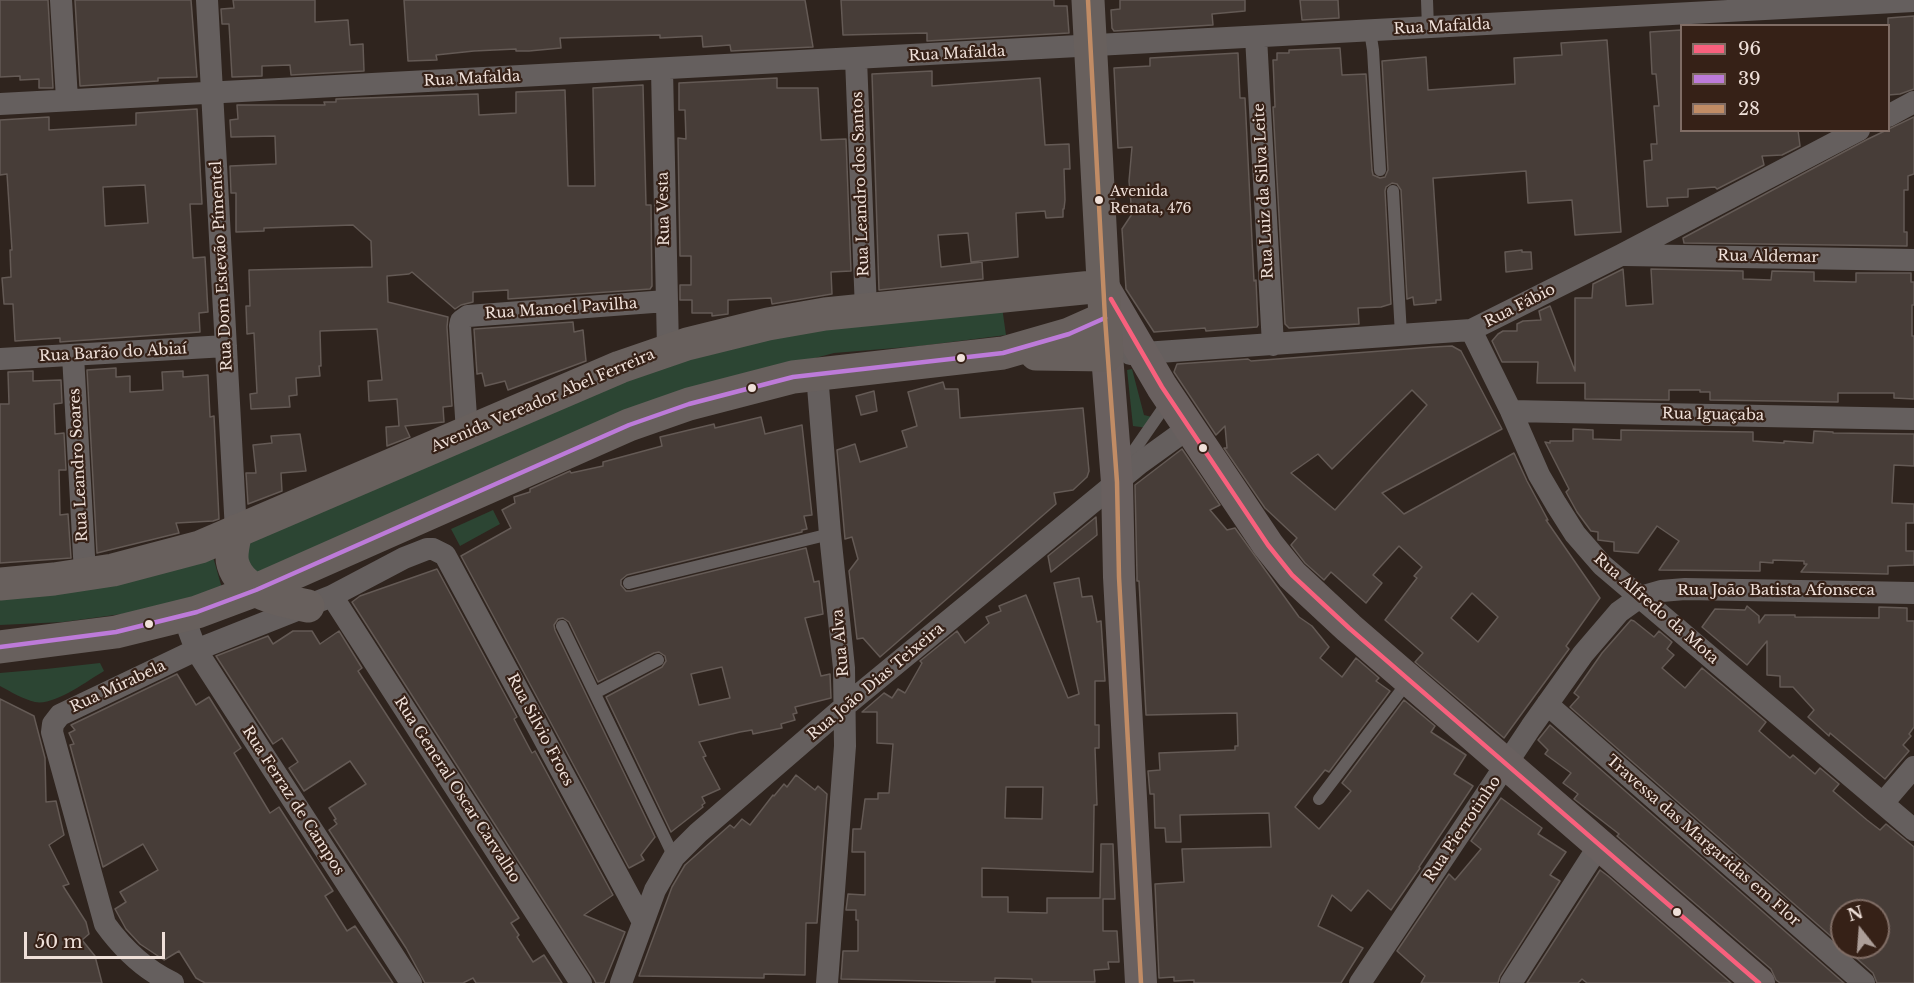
<!DOCTYPE html>
<meta charset="utf-8">
<style>
body{margin:0}
#map{position:relative;width:1914px;height:983px;overflow:hidden;background:#2f241e;font-family:"Libre Baskerville",serif}
canvas{display:block}
.legend{position:absolute;left:1680px;top:24px;width:210px;height:108px;box-sizing:border-box;background:#362117;border:2px solid #806d65;margin:0;padding:8px 10px;list-style:none;font-size:18px;color:#efe0d9}
.legend li{display:flex;align-items:center;gap:12px;height:30px}
.legend b{width:30px;border:2px solid #806d65}
.north{position:absolute;left:1830px;top:899px;width:60px;height:60px;box-sizing:border-box;background:#362117;border:2px solid #806d65;border-radius:50%;rotate:343deg;font-size:16px;font-weight:700;line-height:24px;text-align:center;color:#efe0d9}
.north::after{content:'';display:block;margin:auto;width:21px;height:27px;background:#ac9e98;clip-path:polygon(50% 0,100% 100%,50% 72%,0 100%)}
.scale{position:absolute;left:24px;top:932px;width:141px;height:27px;box-sizing:border-box;border:3px solid #efe0d9;border-top:0;padding-left:8px;font-size:18px;line-height:21px;white-space:nowrap;color:#efe0d9;-webkit-text-stroke:4px #362117;paint-order:stroke}
</style>
<div id="map">
<canvas width="1914" height="983"></canvas>
<ul class="legend">
<li><b style="height:8px;background:#f8607d"></b>96</li>
<li><b style="height:8px;background:#bd7bd9"></b>39</li>
<li><b style="height:8px;background:#c18c65"></b>28</li>
</ul>
<div class="north">N</div>
<div class="scale">50 m</div>
</div>
<script>
const context = document.querySelector('canvas').getContext('2d');
context.lineJoin = 'round';
function paint(path, color) {
  context.fillStyle = color;
  context.fill(path, 'evenodd');
}
function stroke(path, color, width, dash) {
  context.strokeStyle = color;
  context.lineWidth = width;
  context.lineCap = dash ? 'butt' : 'round';
  context.setLineDash(dash || []);
  context.stroke(path);
}
function write(font, color, halo, rows, align = 'center') {
  context.font = font + ' "Libre Baskerville",serif';
  context.lineWidth = 4.5;
  context.setLineDash([]);
  context.textBaseline = 'middle';
  context.strokeStyle = halo;
  context.fillStyle = color;
  for (const [text, x, y, turn = 0] of rows) {
    context.save();
    context.translate(x, y);
    context.rotate((+turn || 0) * Math.PI / 180);
    context.textAlign = isNaN(turn) ? turn : align;
    if (halo) context.strokeText(text, 0, 0);
    context.fillText(text, 0, 0);
    context.restore();
  }
}
const green = new Path2D(`
 M1002,307L1006,335L920,346L834,353L672,396L257,585L236,539L691,347Z
 M1132,369L1144,415L1156,418L1148,428L1133,426L1127,370Z
 M493,510L500,524L460,546L451,529Z
 M212,553L223,592L144,611L63,622L0,625V591Z
 M100,663L104,671C87,681 54,706 35,702C23,699 11,692 0,686V673L46,669Z`);
const building = new Path2D(`
 M0,0H48L53,88H39V79L20,80V76L0,77Z
 M75,0H191L197,77L158,78V81L80,86Z
 M233,0H315V22L348,20L350,45L363,44L364,71L291,75L290,65L262,66V76L232,77L229,24H222L221,9L234,8Z
 M404,0H805L813,47L731,51L730,45L703,47L702,36L660,38V35L560,38L561,48L529,51H516V49L474,51L436,55L437,60L408,61Z
 M841,0H1054V6H1067L1069,33L927,41V33L843,35Z
 M1120,0H1245V11L1212,14L1213,25L1114,31L1112,28L1111,10L1120,9Z
 M1300,0H1338L1339,18L1302,20Z
 M1914,16V89L1900,94L1888,95V18Z
 M1681,30L1682,130H1798L1800,146L1782,155L1762,156L1764,165L1717,189L1715,187L1688,189V197L1667,198L1668,206L1647,207L1644,161L1652,160L1651,144H1657L1654,106H1659L1656,74H1652L1650,32Z
 M1607,40L1621,232L1575,235L1572,200L1528,203L1526,171L1435,178H1433L1441,300H1436V303L1414,305L1413,297L1407,299L1401,190L1397,184L1392,183L1386,187L1385,191L1391,304L1381,307L1358,308L1359,324L1289,328L1285,324L1273,107H1275L1273,60H1277V53H1289V50L1340,48L1342,75L1366,74L1372,170L1373,175L1380,178L1385,177L1388,170L1382,61L1426,57L1428,90L1515,84L1514,58L1562,55L1561,43Z
 M1238,53L1240,98H1245L1254,281L1256,280L1258,325L1257,327L1206,331L1205,328L1154,332L1126,289L1122,229L1132,214L1129,181L1132,147L1118,148L1114,68L1150,66V58Z
 M932,71V86L1040,78L1045,145L1069,144L1070,169H1064L1065,200L1064,209H1063V217L1046,218L1045,211L1016,213L1018,257L971,262L968,233L938,235L941,267L982,262L983,279L879,290L872,74Z
 M777,78V88H818L821,140L846,139L851,271L831,272L832,294L772,304L771,298L728,300V314L712,316V313H692V300H680V285H691V256H680L678,138L686,139L685,110H679V83Z
 M643,85L646,205H651L652,286L650,289L508,299V290L473,292V302L461,305L455,309L412,272L409,274L387,276L388,302L448,317L447,327L452,406L443,407L444,422L405,426L410,437L387,446L386,427L399,426L397,399L369,401L368,381L382,380L377,329L320,331L321,366H319L320,376L296,378L297,395L289,396L290,407L251,409L250,394L257,393L254,333L247,334L246,306H250L249,270L372,267L371,241L353,225L264,228V231L236,232V193H231L230,166L276,164L275,136L231,137L230,120L238,119L237,105H325L324,102H336V99L478,94L479,115L516,113V92L565,90L568,186H595L593,88Z
 M197,109L202,204H190L193,258L205,257L208,312L199,313L200,332L73,341L60,342V338L15,341L13,304H4L2,278L11,277L10,250H12L7,174L0,175V120L49,117V130L136,125V113ZM145,185L148,223L105,226L103,187Z
 M1914,117V174L1908,176V190H1904V232H1907V246L1684,243L1683,238L1868,139Z
 M1522,250V252H1531L1532,269L1506,272L1505,252Z
 M1623,269L1626,306L1653,304L1651,269L1743,271V279L1771,280L1772,271L1814,272V281L1856,282V273H1911V282H1914V305H1912V336H1914V399L1894,398V393H1838V402L1710,400V392H1700V390H1669V400L1585,399V383H1537L1538,362H1502L1492,341L1498,334L1503,331H1517V324L1523,321L1541,320L1539,311L1550,306L1575,371V298H1592L1593,284Z
 M573,322L574,332L583,330L586,361L508,390L505,381L485,386L482,373L477,374L474,329Z
 M1433,347L1452,346L1461,351L1502,429L1382,493L1404,514L1514,453L1527,481L1548,520H1546L1600,598L1566,646L1569,649L1504,738L1415,662L1423,653L1385,620L1417,578L1414,576L1422,567L1399,546L1373,575L1382,583L1366,603L1331,572L1324,580L1305,563L1291,545L1297,538L1265,508L1224,448H1227L1225,426L1216,435L1174,372L1177,364L1248,359L1251,361ZM1412,390L1427,405L1335,510L1291,473L1318,454L1332,469ZM1472,593L1498,617L1478,642L1451,618Z
 M116,368V377L130,376V392L163,390L162,372L183,371V377L208,375L210,417L214,416L219,519L213,521L176,523L179,533L97,553L87,370Z
 M33,371V381L61,380L62,403L54,404L55,434L64,433L66,470H59L60,515L68,514L71,558L0,563V404H9L8,372Z
 M943,382L945,389H958L960,418L1083,408L1089,471L1087,477L1073,490L1054,493L1056,504L880,657L863,638L857,639L849,571L858,559L852,537L845,539L837,450L855,444L860,462L907,447L902,431L917,426L908,392Z
 M874,391L877,411L861,415L856,396Z
 M761,417L765,434L802,425L812,515L804,516L807,529L802,530V532L627,575L621,580V585L626,591H631L806,548L814,582L819,581L823,614L805,618L821,676L830,674L831,698L795,707L797,713L793,714L795,720L781,724L782,728L753,734L752,730L740,732L699,742L706,756L703,757L720,789L702,797L705,803L702,805L703,807L671,832L606,697L662,667L666,661L665,656L659,652L654,653L598,682L569,622L563,618L558,619L554,625L555,630L655,837L641,855L644,860L629,868L461,556L511,528L502,510L515,503L514,497L530,492V489L570,471L571,473L603,466V462L662,446L660,437L714,424L715,428ZM722,667L730,698L699,705L691,674Z
 M1573,429L1593,430V439L1621,440V430L1753,432V441L1784,443V441L1813,443L1814,431L1833,432V433L1914,434V466L1894,465L1892,503L1914,504V523H1906V551H1914V565L1888,566V574L1801,572L1807,564H1804V561L1773,560V563L1760,562V571L1659,570L1679,541L1657,526L1638,553L1614,551V542L1598,540V532L1591,531L1577,512L1566,492L1569,489L1545,442L1550,443V441H1573Z
 M300,434L306,471L281,473L282,491L248,504L246,473H256L253,445L272,443L271,436Z
 M1182,449L1220,505L1210,510L1227,530L1235,528L1299,617L1312,626L1329,647L1320,658L1342,677L1356,658L1379,678L1376,681L1390,691L1329,772L1325,770L1295,807L1319,829L1351,791L1342,783L1404,700L1435,726L1431,732L1466,755L1454,774L1473,786L1419,867L1420,868L1391,910L1368,890L1351,911L1332,895L1318,926L1363,948L1341,983H1194V980L1174,981V977L1159,978L1155,884L1184,882L1182,849L1271,847L1269,813L1180,815L1181,842H1166L1165,828H1155L1154,794H1150L1148,771L1160,770L1159,753L1235,750V746H1238L1237,713L1146,715L1139,581H1137V576L1135,485Z
 M1096,517L1097,535L1051,572L1048,556Z
 M437,569L517,717L514,719L532,753L535,751L613,895L584,915L625,932L604,983H596L594,979L352,602L360,596Z
 M1079,578L1082,597L1092,596L1097,622L1101,621L1105,681H1095V725H1099V748H1095L1097,805H1094V809L1093,872L982,868V897H1008V912L1047,913V898H1100L1101,844H1113L1115,899H1103V931H1117L1119,962H1108L1109,969L1094,970L1095,982H1032V979L995,978V982H974L841,979L843,951H858V920H856V910H846L848,894L865,895V852H852L853,829H861L865,799H878V793H889L893,744L877,743V712H862L884,693L892,698L898,689L905,693L922,663L920,661L957,631L965,643L989,623L986,617L1001,611L999,606L1026,595L1068,698L1079,694L1054,583ZM1006,787H1043L1042,819L1005,818Z
 M1747,606L1759,616V623L1765,615H1795V617L1879,618V607L1907,608V621H1914V727L1909,734L1911,736L1903,745L1909,751L1885,779L1830,733L1829,736L1808,717L1814,710L1793,687H1780V676L1767,675V641L1747,665L1702,627L1715,609L1745,610Z
 M1631,620L1634,621L1654,637L1659,631L1672,642L1667,649L1674,655L1662,668L1685,688L1702,668L1766,722L1759,731L1790,758L1793,755L1815,774L1820,768L1839,784L1833,791L1867,820L1880,830L1886,824L1914,847V983H1877L1873,973L1844,947H1878V911H1842V946L1570,707L1579,697L1574,693L1602,653Z
 M293,631H312L320,644L339,631L362,668L358,671L519,918L511,923L519,935L517,937L533,962L544,955L562,983H476L473,978L463,983H425L406,948L329,830L337,824L334,820L336,819L329,808L366,784L350,761L304,791L289,768L298,762L282,738L273,744L216,656L268,636L273,644Z
 M177,674L196,705L209,697L241,748L234,753L270,813L279,807L333,891L325,896L347,931L355,926L393,983H205L196,978L179,951L164,960L140,944L126,929L115,909L126,902L120,892L158,870L143,844L103,867L70,745L74,744L69,733L75,730L71,725Z
 M0,699L34,716L35,720L45,758L46,802L56,801L64,835L49,845L69,884L63,886L86,922L89,934L82,940L95,956L102,983H0Z
 M1550,725L1844,983H1780L1776,980L1771,969L1617,836L1619,834L1574,799L1578,794L1563,783L1571,773L1545,754L1548,750L1538,740Z
 M796,775L815,790L818,786L827,794L817,923H806L805,975L764,974V978L639,976L672,887L685,865L730,825L734,828L742,819L750,825L773,795L774,796L784,784L787,787Z
 M1501,798L1542,828L1538,834L1566,852L1550,875L1560,881L1500,976L1498,983H1421L1425,976L1397,951L1449,874L1455,880L1481,849L1471,841Z
 M1600,870L1608,876L1731,983H1587L1582,979L1578,983H1527Z`);
const lane = new Path2D(`
 M1427,0L1428,28
 M1370,31L1373,50L1380,170
 M1393,191L1401,335
 M1123,471L1133,452L1169,400
 M629,583L830,534
 M562,626L674,857
 M595,693L658,660
 M1319,799L1409,680`);
const street = new Path2D(`
 M61,0L67,99
 M207,0L236,531
 M1256,37L1273,345
 M856,59L866,310
 M662,70L668,349
 M0,104L1914,1
 M1888,116L1914,102
 M1625,255L1914,260
 M1471,330L1511,411L1539,475L1556,504L1575,534L1602,565L1914,830
 M1130,354L1471,330L1621,255L1859,130
 M73,355L85,574
 M0,359L226,346
 M817,374L830,534L844,668L845,746L827,983
 M1511,411L1914,419
 M467,432L460,326L461,321L468,316L666,301
 M332,596L581,983
 M188,614L189,631L196,650L411,983
 M1547,704L1864,983
 M1883,803L1914,767
 M173,983C145,970 123,949 105,924L52,732L53,724L60,715L196,650L332,596L404,558L427,549H433L445,555L643,922
 M621,983L655,890L674,857L698,833L845,706L1140,463L1176,437L1191,429
 M1360,983L1531,727L1583,654L1619,612L1640,597L1661,591L1685,589L1914,593
 M1511,983L1600,844`);
const secondary = new Path2D(`
 M1103,286L1162,387L1268,545L1292,575L1349,628L1759,983
 M1107,355L1117,482L1119,577L1141,983`);
const primary = new Path2D(`
 M1036,354L1107,355L1088,0
 M236,531C234,542 230,554 233,564C241,593 282,601 308,606
 M0,584L54,579L113,570L200,547L620,367L687,344L768,324L825,314L1103,286
 M0,647L116,632L197,612L256,590L629,425L689,404L793,377L1003,353L1069,334L1105,318`);
const bus1 = new Path2D(`
 M1111,299L1162,387L1268,545L1292,575L1349,628L1759,983`);
const bus2 = new Path2D(`
 M0,647L116,632L197,612L256,590L629,425L689,404L793,377L1003,353L1069,334L1105,318`);
const bus3 = new Path2D(`
 M1088,0L1105,318L1117,482L1119,577L1141,983`);
const markers = [
 [1099,200,5,"#efe0d9"],
 [961,358,5,"#efe0d9"],
 [752,388,5,"#efe0d9"],
 [1203,448,5,"#efe0d9"],
 [149,624,5,"#efe0d9"],
 [1677,912,5,"#efe0d9"]
];
const busNames = [
 ["Avenida",1110,192],
 ["Renata, 476",1110,209]
];
const streetNames = [
 ["Rua Mafalda",1442,27,-3],
 ["Rua Mafalda",957,54,-3],
 ["Rua Mafalda",472,79,-3],
 ["Rua Leandro dos Santos",861,184,-92],
 ["Rua Luiz da Silva Leite",1264,191,-93],
 ["Rua Vesta",664,209,-91],
 ["Rua Aldemar",1768,257,1],
 ["Rua Dom Estevão Pímentel",222,266,-93],
 ["Rua Fábio",1520,306,-27],
 ["Rua Manoel Pavilha",561,309,-4],
 ["Rua Barão do Abiaí",113,353,-3],
 ["Avenida Vereador Abel Ferreira",543,401,-23],
 ["Rua Iguaçaba",1713,415,1],
 ["Rua Leandro Soares",79,465,-93],
 ["Rua João Batista Afonseca",1776,591],
 ["Rua Alfredo da Mota",1656,609,41],
 ["Rua Alva",841,643,-95],
 ["Rua João Dias Teixeira",876,682,-40],
 ["Rua Mirabela",118,687,-25],
 ["Rua Silvio Froes",540,730,62],
 ["Rua General Oscar Carvalho",457,790,57],
 ["Rua Ferraz de Campos",293,801,57],
 ["Rua Pierrotinho",1463,829,-56],
 ["Travessa das Margaridas em Flor",1703,841,41]
];
paint(green, '#2c4533');
paint(building, '#473d38');
stroke(building, '#645a55', 1.5);
stroke(lane, '#655f5e', 12);
stroke(street, '#655f5e', 22);
stroke(secondary, '#69605f', 32);
stroke(primary, '#68605d', 33);
stroke(bus1, '#f8607d', 4.5);
stroke(bus2, '#bd7bd9', 4.5);
stroke(bus3, '#c18c65', 4.5);
for (const [x, y, r, color] of markers) {
  const dot = new Path2D();
  dot.arc(x, y, r, 0, 2 * Math.PI);
  context.fillStyle = color;
  context.fill(dot);
  stroke(dot, '#362117', 2);
}
write('14px', '#efe0d9', '#362117', busNames, 'left');
write('15px', '#efe0d9', '#362117', streetNames);
</script>
